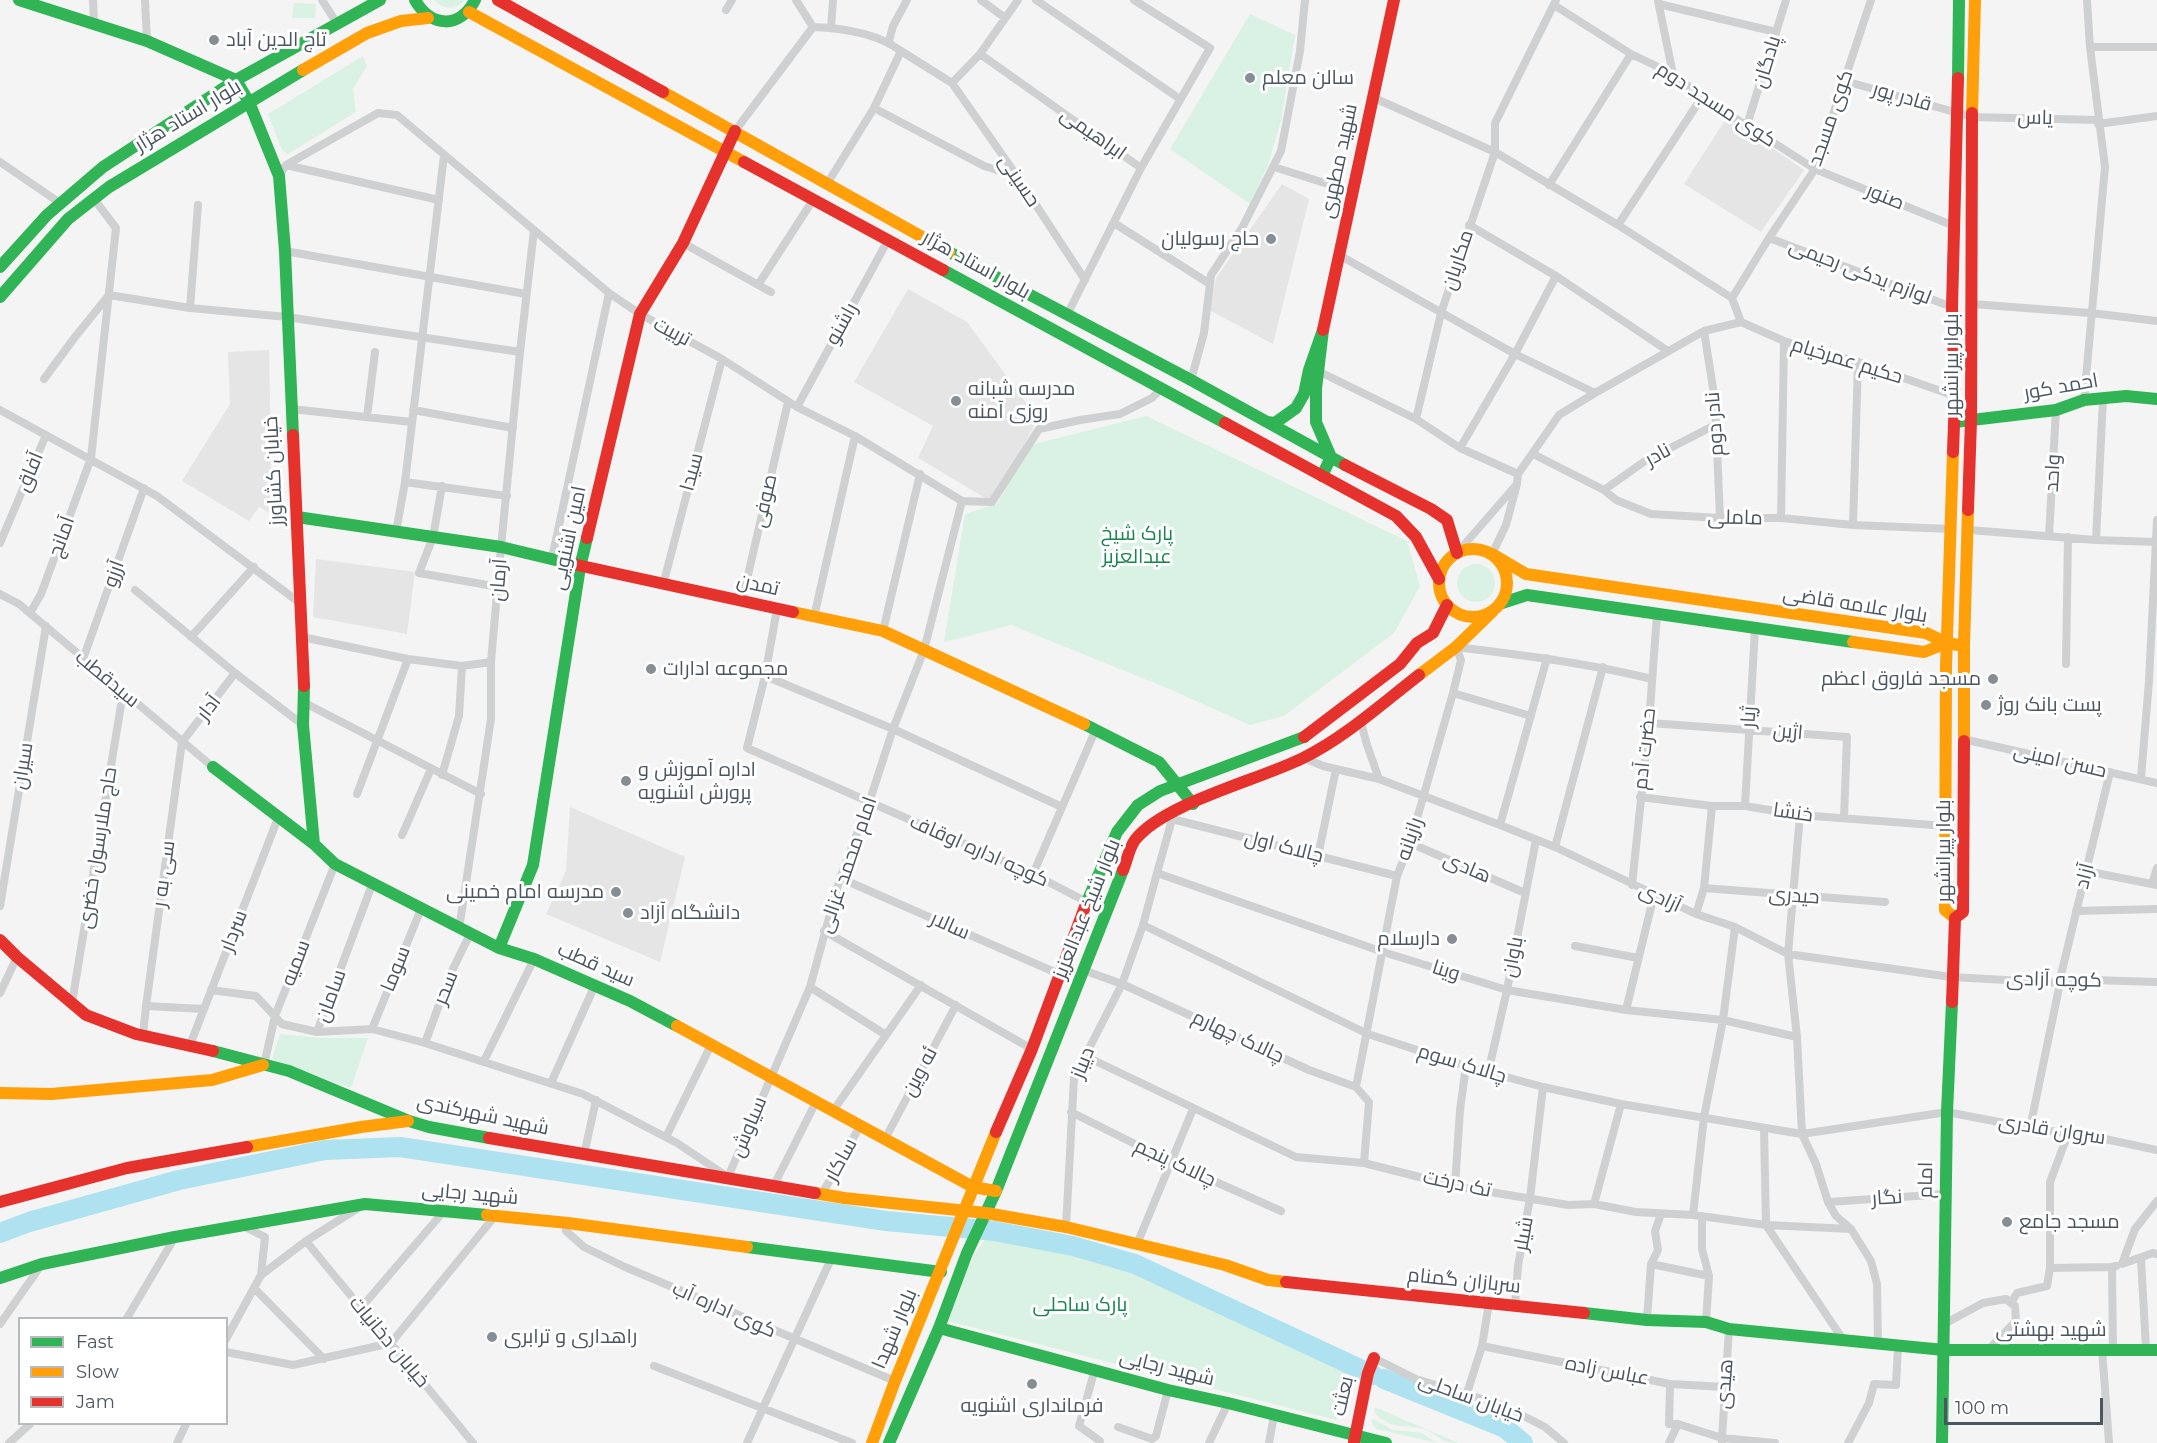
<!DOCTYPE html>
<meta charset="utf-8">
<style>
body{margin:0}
#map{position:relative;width:2157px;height:1443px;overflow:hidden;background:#f4f4f4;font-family:Montserrat,sans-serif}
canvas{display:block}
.legend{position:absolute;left:18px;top:1317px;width:210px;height:108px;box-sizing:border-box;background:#fff;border:2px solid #b7bbc0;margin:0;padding:8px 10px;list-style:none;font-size:18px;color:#4a5661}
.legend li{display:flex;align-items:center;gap:12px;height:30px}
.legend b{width:30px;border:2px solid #b7bbc0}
.scale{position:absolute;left:1944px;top:1398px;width:159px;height:27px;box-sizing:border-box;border:3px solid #4a5661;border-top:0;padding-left:8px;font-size:18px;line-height:21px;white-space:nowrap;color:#4a5661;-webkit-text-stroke:4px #fff;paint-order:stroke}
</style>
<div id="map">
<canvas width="2157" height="1443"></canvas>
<ul class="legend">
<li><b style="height:8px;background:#30b455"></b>Fast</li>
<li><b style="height:8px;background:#ff9f0a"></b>Slow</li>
<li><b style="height:8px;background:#e5322d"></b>Jam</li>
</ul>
<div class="scale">100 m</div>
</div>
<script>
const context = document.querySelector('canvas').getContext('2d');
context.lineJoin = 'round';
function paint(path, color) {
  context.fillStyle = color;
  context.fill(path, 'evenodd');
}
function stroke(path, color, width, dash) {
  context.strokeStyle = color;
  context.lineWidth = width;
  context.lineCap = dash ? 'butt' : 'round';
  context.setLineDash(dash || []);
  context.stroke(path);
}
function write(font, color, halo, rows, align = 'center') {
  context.font = font + ' Montserrat,Cairo,sans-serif';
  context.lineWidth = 6;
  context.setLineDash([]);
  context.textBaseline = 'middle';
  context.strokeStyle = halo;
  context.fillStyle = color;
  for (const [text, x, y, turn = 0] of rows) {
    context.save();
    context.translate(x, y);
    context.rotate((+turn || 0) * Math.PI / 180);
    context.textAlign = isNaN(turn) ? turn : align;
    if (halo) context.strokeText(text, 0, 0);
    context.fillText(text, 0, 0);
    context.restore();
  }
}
const education = new Path2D(`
 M1727,117L1804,170L1761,232L1684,184Z
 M1282,184L1309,199L1273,344L1209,310L1216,278Z
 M908,289L967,322L1038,419L992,502L918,458L933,426L854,382Z
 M269,350L272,514L259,507L249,521L182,481L230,404L228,352Z
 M316,559L415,572L407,634L313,617Z
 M570,807L685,857L660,962L546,914L566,871Z`);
const green = new Path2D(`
 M434,0H465C456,10 443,10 434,0Z
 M294,3L316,4L315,18H292Z
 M1250,14L1295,35L1281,121L1268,165L1250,204L1170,149Z
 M363,56L367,66L353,89L356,112L288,154L282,150L268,114Z
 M1146,416L1407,541L1420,586L1394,633L1284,716L1250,725L1167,688L1011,625L944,642L965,514L997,504L1030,445Z
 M1457 583a19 19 0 1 1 38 0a19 19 0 1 1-38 0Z
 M280,1034L321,1038H368L351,1088L272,1059Z
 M987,1237L1095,1258L1145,1275L1347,1370L1336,1420L948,1321L973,1256Z
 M1375,1407L1458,1443C1438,1443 1438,1433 1423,1429C1403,1423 1391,1431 1374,1412Z
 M1373,1419L1393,1430L1422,1433L1437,1443L1377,1429L1374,1427L1371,1421Z`);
const river = new Path2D(`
 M0,1233L29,1222L179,1180L325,1150L400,1147L886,1221L994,1231L1073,1246L1135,1264L1373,1375
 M1384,1379L1505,1428L1523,1443`);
const street = new Path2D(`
 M93,0L94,23
 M145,0L147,41
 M322,0L338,25
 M796,0L813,27C843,28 877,33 901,51
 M981,0L1005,18
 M1036,0L1180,99
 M1658,1L1673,74
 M1659,4L1776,32
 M1554,5L1631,54L1673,74L1702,97L1815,169L1954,226
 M726,10L732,0
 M831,28L833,0
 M889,41L893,26L907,0
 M2090,47H2157
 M980,54L1141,168
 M1845,81L1972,117L2098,120
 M952,83L1017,176L1085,280
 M1372,97L1495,152L1618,225L1732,298
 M874,108L984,166L1017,176
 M2098,124L2157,116
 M1747,125L1786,0
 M735,131L813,27
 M0,162L60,203
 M286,165L439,200
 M1274,167L1353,192
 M279,176L286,165L378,113L397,115L609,293L640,314L722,359L797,407L855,436L962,501
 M827,184L874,108L901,51L952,83L980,54L1018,0
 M1549,185L1631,54
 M1114,223L1210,284
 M1469,225L1556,276L1668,351
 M1618,225L1702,97
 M1769,238L1952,307
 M683,243L771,292
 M285,251L526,294
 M1339,255L1515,354L1595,393
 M758,285L813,200
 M1972,304L2091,313L2157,321
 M190,308L198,205
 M1067,315L1141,168L1210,48L1134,0
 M1741,322L1732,298L1769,238L1815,169L1871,0
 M1741,322L1784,341L1858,362L1955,396
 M1704,331L1715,401L1720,518
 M1318,371L1416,419
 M44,379L75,337L109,295L190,308L287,317L520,352
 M1191,380L1204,333L1211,275L1242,228L1281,151L1300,51L1305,0
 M2084,400L2105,167L2090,47L2087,0
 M797,407L888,240
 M291,409L412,422
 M0,410L157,496L300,603
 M413,410L513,428
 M367,417L375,352
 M1460,448L1515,354L1556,276
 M1533,454L1604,490L1616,500L1651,514L1720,518H1781L1853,525L1951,529
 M1518,474L1460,448L1416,419L1441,313L1495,152V123L1556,0
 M405,482L507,496
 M1517,484L1518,474L1559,415L1595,393L1704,331L1741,322
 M442,486L433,537L419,573L499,587
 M1604,490L1645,461L1715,425
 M962,501L992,502L1039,429L1080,420L1120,414L1152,398L1162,388
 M1781,518L1784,341
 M1853,525L1858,362
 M1969,530L2096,540L2157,542
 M396,532L405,482L444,155
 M2049,536L2056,410
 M2096,540L2103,399
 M0,543L46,435
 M1457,553L1517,484L1506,525L1492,554
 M552,558L609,293
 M663,585L722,359
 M135,590L235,673L303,725
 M0,594L19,604L213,767
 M742,601L788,402
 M777,609L765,676L747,748L1033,874L1087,902
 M30,613L41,594L91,458L116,228L94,199
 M814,617L855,436
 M883,631L920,474
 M191,637L254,567
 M302,637L408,659L462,666L491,662
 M83,659L144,488
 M2066,664L2068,537
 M765,676L893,729L1062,807
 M1453,693L1531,716
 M305,703L481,794
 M1360,719L1367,745L1379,779
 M1649,723L1847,737L1844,818
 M1963,739L2157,783
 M1304,758L1323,766L1379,779L1500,825L1555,847L1696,914L1735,927L1788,954L1951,977L2060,983V979L2157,982
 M442,775L459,716L462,666
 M2141,778L2149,681L2157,520
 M357,794L408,659
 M1640,797L1712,806H1745L1800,815L1946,826
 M1745,806L1755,628
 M1800,815L1788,954L1797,1037L1802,1134L1816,1164L1828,1202L1836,1216L1851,1229L1871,1261L1877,1284L1878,1344
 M1172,819L1397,876
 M1500,825L1547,658
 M402,835L431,769
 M1410,843L1525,893
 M1555,847L1603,667
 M1318,856L1336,769
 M2086,871L2157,885
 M1157,873L1173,816
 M1033,874L1096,729
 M840,878L1059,974
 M2152,884L2157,868
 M1632,885L1649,723L1657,614
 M1704,888L1885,902
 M0,906L46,626
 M2076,911L2157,909
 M1696,914L1704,888L1712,806
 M1143,925L1368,1034L1466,1066L1543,1087L1621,1104L1802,1134L1947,1112L2030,1128L2105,1139L2157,1150
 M459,929L491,719V662L501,547L520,352L534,230
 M824,931L1032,1049
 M1575,946L1638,958
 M2060,979L2110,772
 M810,987L886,1035
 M211,990L256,996L282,1024L317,1032L373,882
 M0,993L17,957
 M72,1003L123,693
 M204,1009L146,1006L182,742L235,673
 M1626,1010L1654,895
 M372,1029L421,909
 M317,1032L372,1029L425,1043L583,1094L677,1143L728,1177L810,987L840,878L869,803L893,729L924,650L962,501
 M143,1035L146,1006
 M425,1043L450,975L470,934
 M190,1045L278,818
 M1085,1056L1296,1157L1364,1163L1455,1186L1568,1205L1594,1204L1636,1212L1693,1215L1766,1225L1851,1229
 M484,1061L534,959
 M264,1065L275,1016L335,864
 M1488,1073L1507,990L1536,840
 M551,1083L595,985
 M1356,1087L1309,1070L1122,984L1143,925L1157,873L1383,952L1507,990L1626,1010L1723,1020L1797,1037
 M833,1111L921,985
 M1071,1112L1171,1162L1281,1211
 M2030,1128L2060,983
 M1764,1129L1766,1225L1844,1341
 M2068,1134L2050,1182V1268L2112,1267
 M666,1137L711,1045
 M885,1139L956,1005
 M584,1155L596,1100
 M1364,1163L1369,1102L1356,1087L1397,876L1410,843L1453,693L1461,660L1456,647C1522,655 1587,663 1652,679
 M774,1185L816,1102
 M1455,1186L1460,1110L1466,1066
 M822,1194L860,1126
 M2157,1201L2135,1229L2122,1264L2153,1253L2157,1254
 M1828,1202L1946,1194
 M1594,1204L1621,1104
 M1693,1215L1704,1117L1723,1020L1735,927
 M1702,1216V1249L1709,1276L1706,1322
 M568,1223L566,1231L584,1247L625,1267L895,1381
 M243,1226L265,1237L261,1275L306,1241L358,1208
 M1066,1227L1074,1078L1122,984L1083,970
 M306,1241C361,1309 418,1375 473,1443
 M1137,1244L1193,1109
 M2141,1259L2146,1349
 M1651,1264L1709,1276
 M255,1289L324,1359
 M2011,1303L2017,1293L2047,1286L2050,1268
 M1515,1306L1518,1266L1530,1198L1543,1087
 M360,1309L444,1211
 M127,1318L175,1237
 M1647,1320L1651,1264L1658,1250L1655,1231L1661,1214
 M0,1324L42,1264
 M1944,1324L1983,1303L2006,1299L2015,1306L2016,1321L1988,1350
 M1729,1329L1722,1438L1775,1443
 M226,1339L261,1275
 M1482,1346L1670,1384L1669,1424H1678L1722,1438V1443
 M2102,1349L2109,1443
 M2113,1349L2112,1267L2116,1266
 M226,1352L293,1365L391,1343L495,1216
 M1374,1358L1416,1379L1502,1405L1545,1427L1564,1443
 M654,1366L852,1443
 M1095,1369L1079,1426L1100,1441L1099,1443
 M1670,1384L1725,1387
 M1467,1393L1482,1346L1489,1303
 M1118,1427L1152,1439L1156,1436L1168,1390
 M9,1443L30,1424
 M177,1443L186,1424
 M747,1443L831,1259
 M1209,1443L1228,1403
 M1269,1443L1274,1415
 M1669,1443L1678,1424
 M1848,1443L1869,1403L1874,1384L1896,1385L1898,1346`);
const fast = new Path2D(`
 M19,0L147,41L236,80L249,102L279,176L285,251L293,435
 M415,0C431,28 460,29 475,0
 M1958,78L1959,0
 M949,252L1191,380L1345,465
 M0,267L47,215L103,167L236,80L380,0
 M943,270L1225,423
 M0,297L68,219L109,187L303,70
 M1267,422L1275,423L1296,408L1304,394L1309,370L1323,330L1316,389V422L1331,457L1322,476
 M1955,422L2056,410L2084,400L2126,396L2157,399
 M297,517L501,547L568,563
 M1502,603L1527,595L1853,642
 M304,686L303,725L314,844
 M1084,724L1159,762L1193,804
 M213,767L314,844L335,864L499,948L534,959L630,1001L677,1026
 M1086,904L1117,832L1138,805L1160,791L1304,737
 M499,948L533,865L580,567L587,538
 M213,1051L289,1071L409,1121L429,1127L489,1138
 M747,1247L941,1272
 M0,1278L42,1264L175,1237L365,1204L487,1215
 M1584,1313L1647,1320L1706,1322L1729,1329L1944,1350H2157
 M939,1328L1168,1390L1228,1403L1386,1443
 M889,1443L939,1328L967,1253L996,1191L1123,870
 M1942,1443L1947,1112L1952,1002`);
const slow = new Path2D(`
 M469,12L744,162
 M303,70L367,33L401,21L428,18
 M663,92L949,252
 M1972,113L1975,0
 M1953,452L1946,667L1945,910L1955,918
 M1439 583a34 34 0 1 1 68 0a34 34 0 1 1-68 0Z
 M1492,554L1526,574L1926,633L1947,643L1964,646
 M793,612L883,631L1084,724
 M1853,642L1924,652L1947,643
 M1419,675L1456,647L1493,611
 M1964,741V646L1968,510
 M677,1026L973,1187L996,1191
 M0,1093L51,1094L212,1080L263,1065
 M247,1147L361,1127L408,1121
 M815,1193L844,1198L986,1213L1066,1227L1225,1265L1268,1280L1286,1282
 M487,1215L568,1223L747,1247
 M872,1443L895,1381L996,1132`);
const jam = new Path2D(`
 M498,0L663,92
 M744,162L943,270
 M1323,330L1394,0
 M1225,423L1396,516L1416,537L1439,579
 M293,435L304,686
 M1953,452L1955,396L1952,307L1958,78
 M1345,465L1431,509L1447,520L1457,553
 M1968,510L1971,420L1972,113
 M587,538L640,314L683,243L735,131
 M568,563L793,612
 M1304,737L1400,664L1417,643L1433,633L1447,605
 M1123,870C1127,861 1129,848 1135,840C1164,803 1259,780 1303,758C1344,738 1383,703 1419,675
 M1955,918L1963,912L1964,741
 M0,940L17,957L86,1015L136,1034L213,1051
 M1952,1002L1955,918
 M996,1132L1032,1049L1086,904
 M489,1138L815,1193
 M0,1202L127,1168L247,1147
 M1286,1282L1584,1313
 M1354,1442L1368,1373L1374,1358`);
const markers = [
 [214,40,6,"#868d94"],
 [1250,78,6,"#868d94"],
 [1271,239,6,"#868d94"],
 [956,401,6,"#868d94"],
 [651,669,6,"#868d94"],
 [1993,679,6,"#868d94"],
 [1986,705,6,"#868d94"],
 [626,781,6,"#868d94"],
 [616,892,6,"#868d94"],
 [628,913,6,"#868d94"],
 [1452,939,6,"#868d94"],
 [2007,1222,6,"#868d94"],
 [492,1337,6,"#868d94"],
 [1032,1384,6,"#868d94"]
];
const poiNames = [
 ["تاج الدین آباد",226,40],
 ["سالن معلم",1262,78],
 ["حاج رسولیان",1259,239,"right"],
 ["مدرسه شبانه",968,389],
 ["روزی آمنه",968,412],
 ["مجموعه ادارات",663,669],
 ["مسجد فاروق اعظم",1981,679,"right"],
 ["پست بانک روژ",1998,705],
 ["اداره آموزش و",638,770],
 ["پرورش اشنویه",638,793],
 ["مدرسه امام خمینی",604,892,"right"],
 ["دانشگاه آزاد",640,913],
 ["دارسلام",1440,939,"right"],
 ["مسجد جامع",2019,1222],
 ["راهداری و ترابری",504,1337],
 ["فرمانداری اشنویه",1032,1406,"center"]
];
const streetNames = [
 ["پادگان",1767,62,-73],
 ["قادر پور",1902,97,16],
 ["کوی مسجد دوم",1716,105,33],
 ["بلوار استاد هژار",188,116,-31],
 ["کوی مسجد",1831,118,-71],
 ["یاس",2035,118,1],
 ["ابراهیمی",1093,134,35],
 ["شهید مطهری",1339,161,-78],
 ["حسینی",1019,181,56],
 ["صنور",1885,197,22],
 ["مکاریان",1458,260,-72],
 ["بلوار استاد هژار",976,265,29],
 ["لوازم یدکی رحیمی",1860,272,21],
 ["راشنو",842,324,-61],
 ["تربیت",672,332,28],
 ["حکیم عمرخیام",1847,361,17],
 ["بلوار پیرانشهر",1952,365,-90],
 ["احمد کور",2061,387,-10],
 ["نادر دوم",1715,424,-94],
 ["نادر",1658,455,-29],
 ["خیابان کشاورز",274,471,-93],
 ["آفاق",30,472,-67],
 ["سیدا",692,472,-75],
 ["واحد",2053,473,-87],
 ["صوفی",765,501,-77],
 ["ماملی",1735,518,1],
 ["آمانج",62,537,-70],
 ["امین اشنویی",569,538,-78],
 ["آرزو",114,574,-70],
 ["آرمان",499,580,-86],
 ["تمدن",758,585,13],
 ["بلوار علامه قاضی",1855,605,9],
 ["سیدقطب",107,679,40],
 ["آدار",209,708,-52],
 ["ژیار",1749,717,-87],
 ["اژین",1788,732,5],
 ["حضرت آدم",1645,749,-84],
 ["حسن امینی",2060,761,13],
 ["سیران",23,766,-81],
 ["خنشا",1793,813,8],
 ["رازیانه",1410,839,-71],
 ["چالاک اول",1284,847,14],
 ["حاج ملارسول خضری",98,848,-81],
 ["کوچه اداره اوقاف",979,851,24],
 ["بلوار پیرانشهر",1944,851,-90],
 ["امام محمد غزالی",848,865,-71],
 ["هادی",1467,868,23],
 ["سی به ر",164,874,-82],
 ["آزاد",2085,876,-76],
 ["حیدری",1794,896,4],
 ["آزادی",1660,898,25],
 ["بلوار شیخ عبدالعزیز",1087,909,-68],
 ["سالار",950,926,24],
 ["سردار",234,931,-69],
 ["باوان",1513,957,-79],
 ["سمیه",296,963,-69],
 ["سید قطب",596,965,24],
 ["سوما",396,969,-68],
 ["وینا",1446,971,17],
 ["کوچه آزادی",2054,980,1],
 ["سحر",446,988,-68],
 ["سامان",331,996,-70],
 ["چالاک چهارم",1238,1037,25],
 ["دیباز",1083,1063,-68],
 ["چالاک سوم",1462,1064,17],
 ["ئه وین",920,1072,-62],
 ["شهید شهرکندی",483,1115,12],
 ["سیاوش",749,1127,-67],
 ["سروان قادری",2052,1130,9],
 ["ساکار",841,1160,-61],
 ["چالاک پنجم",1175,1163,25],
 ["امام",1926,1180,-89],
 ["تک درخت",1457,1184,12],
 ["شهید رجایی",470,1194,5],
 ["نگار",1887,1198,-4],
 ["شیلر",1524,1234,-80],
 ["سربازان گمنام",1464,1281,6],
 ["کوی اداره آب",724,1310,24],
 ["بلوار شهدا",895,1329,-67],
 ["شهید بهشتی",2051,1330],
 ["خیابان دخانیات",389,1342,50],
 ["شهید رجایی",1167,1368,14],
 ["عباس زاده",1607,1371,11],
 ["هیدی",1725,1384,-86],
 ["بعثت",1343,1396,-77],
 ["خیابان ساحلی",1471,1398,20]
];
const parkNames = [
 ["پارک شیخ",1137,534],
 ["عبدالعزیز",1137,557],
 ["پارک ساحلی",1080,1305]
];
paint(education, '#e6e5e6');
paint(green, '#d9f2e3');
stroke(river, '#aee2f0', 20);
stroke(street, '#ced0d2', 8);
stroke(fast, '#30b455', 12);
stroke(slow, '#ff9f0a', 12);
stroke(jam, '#e5322d', 12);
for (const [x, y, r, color] of markers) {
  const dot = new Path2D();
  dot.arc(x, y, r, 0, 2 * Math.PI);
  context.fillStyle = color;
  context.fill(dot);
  stroke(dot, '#fff', 2);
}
write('20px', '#4a5661', '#fff', poiNames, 'left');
write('20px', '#4a5661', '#fff', streetNames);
write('20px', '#17864f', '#fff', parkNames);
</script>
